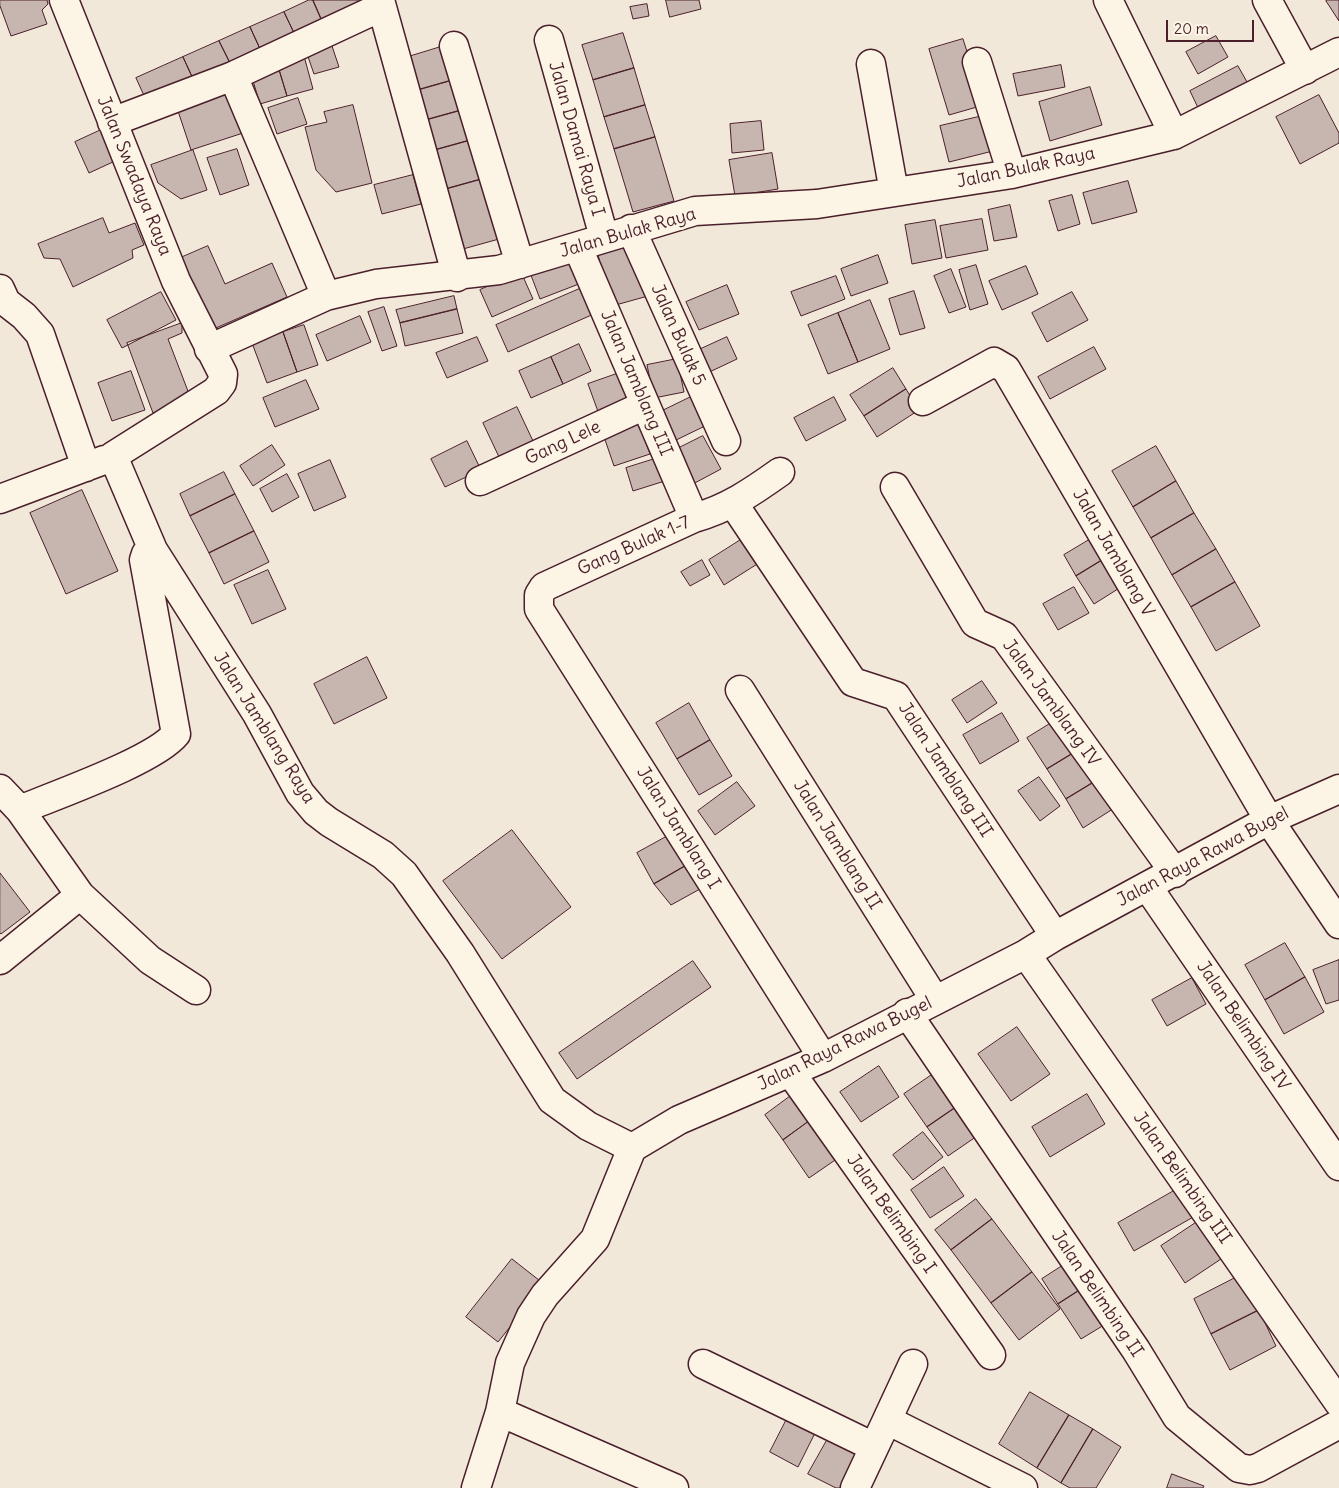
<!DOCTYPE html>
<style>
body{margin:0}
#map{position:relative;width:1339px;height:1488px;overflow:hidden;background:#f1e8da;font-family:Delius,sans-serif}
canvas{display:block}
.scale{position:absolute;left:1166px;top:20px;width:88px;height:22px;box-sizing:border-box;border:2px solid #4a1f2b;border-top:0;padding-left:6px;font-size:15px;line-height:18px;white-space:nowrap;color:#4a1f2b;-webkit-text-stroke:4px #fcf5e5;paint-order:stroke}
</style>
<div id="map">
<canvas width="1339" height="1488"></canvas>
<div class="scale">20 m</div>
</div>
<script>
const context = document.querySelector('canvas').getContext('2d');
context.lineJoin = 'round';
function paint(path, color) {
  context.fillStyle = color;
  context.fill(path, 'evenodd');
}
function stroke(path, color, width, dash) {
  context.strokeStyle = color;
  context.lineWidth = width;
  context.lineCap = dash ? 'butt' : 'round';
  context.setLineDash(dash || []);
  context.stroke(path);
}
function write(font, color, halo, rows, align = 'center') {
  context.font = font + ' Delius,sans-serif';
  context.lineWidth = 5;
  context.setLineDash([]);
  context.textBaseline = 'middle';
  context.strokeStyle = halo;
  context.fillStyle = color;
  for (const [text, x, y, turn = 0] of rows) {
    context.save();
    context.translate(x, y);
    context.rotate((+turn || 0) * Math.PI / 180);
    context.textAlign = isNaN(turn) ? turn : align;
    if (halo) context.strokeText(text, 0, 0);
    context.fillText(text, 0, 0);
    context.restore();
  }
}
const building = new Path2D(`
 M0,0H47L48,4L42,10L47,24L11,36L0,6Z
 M309,0H313L323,23L295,35L284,12Z
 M313,0H372L323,23Z
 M666,0H699L701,9L670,17Z
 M1328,0H1339V21L1326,1Z
 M647,4L649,16L633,19L630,7Z
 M284,12L295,35L261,51L250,27Z
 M250,27L261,51L231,65L219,41Z
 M623,33L634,68L593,80L582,45Z
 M1216,36L1228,57L1198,74L1186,52Z
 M963,39L984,105L949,115L929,49Z
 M330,40L339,67L314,74L305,48Z
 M219,41L231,65L194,81L183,57Z
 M444,46L453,80L418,90L408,57Z
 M304,56L313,89L287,96L277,63Z
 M183,57L194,81L147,102L136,78Z
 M277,63L287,96L260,104L250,71Z
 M1061,65L1065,87L1018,96L1013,74Z
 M1238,66L1251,89L1201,114L1190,91Z
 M634,68L645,105L604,117L593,80Z
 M453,80L462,110L426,120L418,90Z
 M1090,87L1102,125L1050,141L1039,102Z
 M229,91L243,133L191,150L177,108Z
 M1319,95L1339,133V143L1300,164L1276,117Z
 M298,98L307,124L277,134L268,108Z
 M353,105L372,183L336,192L316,170L305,127L327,122L324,112Z
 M645,105L655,137L614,149L604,117Z
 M462,110L471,140L435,150L426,120Z
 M987,115L997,150L949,162L940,126Z
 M761,121L764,150L732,153L730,124Z
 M101,130L115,161L89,173L75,142Z
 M655,137L674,201L633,212L614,149Z
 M471,140L482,179L446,189L435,150Z
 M237,149L249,185L220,195L207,158Z
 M193,150L207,190L181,199L158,183L151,165Z
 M772,153L778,189L735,196L729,160Z
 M413,175L421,204L382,214L374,185Z
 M482,179L499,239L463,249L446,189Z
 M1128,181L1137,212L1092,224L1083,193Z
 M1072,195L1080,224L1058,231L1049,201Z
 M1010,205L1017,237L994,241L988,210Z
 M103,218L109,233L135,223L144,245L132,250L133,258L73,287L60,259L44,258L38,244Z
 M982,219L988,250L946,258L940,226Z
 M935,220L942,258L912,264L905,225Z
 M635,245L648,296L612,306L598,255Z
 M208,246L225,284L272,263L287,297L209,331L178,259Z
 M572,254L584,282L540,299L529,270Z
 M878,255L888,283L851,296L841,269Z
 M976,265L988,304L970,310L959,270Z
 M1026,266L1038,294L1002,310L989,281Z
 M951,269L966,307L949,313L934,276Z
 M521,272L533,299L492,317L480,290Z
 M836,276L845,299L801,316L791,292Z
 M727,285L739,314L699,330L686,302Z
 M584,287L596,313L508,352L496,325Z
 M914,291L925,328L900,335L889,299Z
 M161,292L176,320L122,348L107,320Z
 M1072,292L1088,320L1047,342L1032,313Z
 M454,296L457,309L400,323L396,310Z
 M870,300L890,349L858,362L838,313Z
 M384,307L397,346L382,351L368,312Z
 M457,309L463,333L405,346L400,323Z
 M838,313L858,362L828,374L808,325Z
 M360,316L371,342L327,361L316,335Z
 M182,323V333L168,339L191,399L153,413L127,343Z
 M304,325L318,365L297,372L283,332Z
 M283,332L297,372L267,383L252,343Z
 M477,337L488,361L447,378L436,353Z
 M727,337L737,359L701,376L690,354Z
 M579,344L591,371L563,384L551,357Z
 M1094,347L1106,369L1050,399L1038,377Z
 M551,357L563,384L531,398L519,371Z
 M677,359L684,392L654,398L647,365Z
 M893,368L906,389L864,416L850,395Z
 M131,371L145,410L112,421L98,383Z
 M625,371L636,404L600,417L588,384Z
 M306,380L319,409L275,427L263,398Z
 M906,389L919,410L877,437L864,416Z
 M693,396L707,425L672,442L658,413Z
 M834,397L846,420L806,441L794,418Z
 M517,407L533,441L499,457L483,423Z
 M637,416L650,454L614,466L601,428Z
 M703,436L721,469L691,485L673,451Z
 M467,441L481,470L445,487L431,459Z
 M272,445L285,465L253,486L240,466Z
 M1156,446L1176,481L1133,507L1112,471Z
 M661,457L668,480L633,491L626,468Z
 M330,460L346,497L314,511L298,474Z
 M224,472L235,494L190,516L180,494Z
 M287,474L299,497L272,512L260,489Z
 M1176,481L1194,513L1151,538L1133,507Z
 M82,490L118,571L66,594L30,513Z
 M235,494L254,531L209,553L190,516Z
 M1194,513L1216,549L1172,575L1151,538Z
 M254,531L269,562L224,584L209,553Z
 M1099,534L1112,554L1076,576L1064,555Z
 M747,536L762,561L724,585L709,560Z
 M1216,549L1235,582L1191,607L1172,575Z
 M1112,554L1129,582L1094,604L1076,576Z
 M702,560L710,575L690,586L681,572Z
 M268,570L286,609L252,624L234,585Z
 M1235,582L1260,626L1216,651L1191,607Z
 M1074,587L1089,613L1058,630L1043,604Z
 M367,657L387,698L334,724L314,684Z
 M982,681L997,703L967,723L952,700Z
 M689,703L710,740L677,759L656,723Z
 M1002,713L1019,741L980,764L963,735Z
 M1061,717L1080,749L1047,769L1027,738Z
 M710,740L732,776L699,795L677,759Z
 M1080,749L1099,779L1066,799L1047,769Z
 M1039,777L1060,806L1040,821L1018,791Z
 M1099,779L1116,807L1083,828L1066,799Z
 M737,782L755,806L715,835L698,811Z
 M512,830L571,907L502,959L443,881Z
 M675,832L692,862L654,884L637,853Z
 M692,862L709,884L671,905L654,884Z
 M0,873L30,912L1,934L0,933Z
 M1285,943L1305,977L1265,1000L1245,965Z
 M1339,960V1000L1326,1004L1313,970Z
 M693,961L711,987L577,1079L559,1053Z
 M1305,977L1324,1012L1284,1034L1265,1000Z
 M1192,978L1206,1004L1167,1026L1152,1000Z
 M1017,1027L1050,1074L1011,1101L978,1054Z
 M879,1066L899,1097L861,1122L840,1092Z
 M939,1070L962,1103L927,1127L904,1094Z
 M796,1092L814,1117L783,1140L765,1115Z
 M1087,1094L1105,1124L1050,1157L1032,1127Z
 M962,1103L983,1132L948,1156L927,1127Z
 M814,1118L841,1156L809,1178L783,1140Z
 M923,1132L943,1157L913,1180L893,1155Z
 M944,1167L964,1196L930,1218L911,1190Z
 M1179,1188L1195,1216L1134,1251L1118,1223Z
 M976,1199L992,1219L951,1250L935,1230Z
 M992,1219L1032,1272L991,1303L951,1250Z
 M1200,1220L1224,1257L1185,1283L1161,1246Z
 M512,1259L544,1284L498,1342L466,1317Z
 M1070,1261L1086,1286L1058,1304L1042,1279Z
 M1032,1272L1060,1309L1019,1340L991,1303Z
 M1241,1275L1259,1310L1211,1334L1194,1299Z
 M1086,1286L1109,1322L1081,1339L1058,1304Z
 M1259,1310L1276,1346L1230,1370L1211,1334Z
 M1030,1392L1069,1415L1037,1468L999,1444Z
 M790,1413L818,1427L798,1467L770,1452Z
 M1069,1415L1093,1429L1061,1483L1037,1468Z
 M1093,1429L1121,1447L1096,1488H1070L1061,1483Z
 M830,1435L862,1452L843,1488H836L808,1474Z
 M1172,1474L1204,1486L1203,1488H1167Z`);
const minor = new Path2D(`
 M64,0L176,281L223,374L222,383L216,391L113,456L153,550L257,714L300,793L316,812L329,822L383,855L404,874L460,953L552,1100L588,1126L632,1148
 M380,0L457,277
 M1108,0L1174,135
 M1267,0L1305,70
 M549,40L604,237
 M454,46L520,264
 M977,62L1012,174
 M871,64L894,192
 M233,76L326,296
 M112,122L233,76L381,7
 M631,229L726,441
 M578,248L694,518
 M0,289L6,302L24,316L40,334L86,467
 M209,349L326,296L376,284L499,270L695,211L817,204L1012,174L1174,135L1339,52
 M923,401L994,362L1006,369L1269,820L1339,924
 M780,472C752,492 727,509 694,518L544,587L539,595V609L823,1058
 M480,481L645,405
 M895,487L975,623L1004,636L1175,873
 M0,499L104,460
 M733,503L853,682L896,696L1055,936
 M740,690L935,1000
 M0,789L20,810L80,895L150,960L196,990
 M20,810C55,795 154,761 176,734L144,560L146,554L153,550
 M1147,886L1339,1166
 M1026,954L1339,1403
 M0,960L80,895
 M907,1013L1136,1350L1177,1417L1239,1468L1250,1470L1258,1468L1339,1424
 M791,1073L991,1355
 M703,1364L874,1447
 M500,1412L674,1488
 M887,1420L913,1364
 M476,1488L500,1412L510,1363L531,1316L545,1295L595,1239L632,1148L679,1120L823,1058L1026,954L1055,936L1269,820L1339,789
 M855,1488L887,1420L1023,1488`);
const streetNames = [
 ["Jalan Damai Raya I",576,139,74],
 ["Jalan Bulak Raya",1026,168,-12],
 ["Jalan Swadaya Raya",134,176,68],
 ["Jalan Bulak Raya",628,233,-16],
 ["Jalan Bulak 5",678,335,66],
 ["Jalan Jamblang III",636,383,67],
 ["Gang Lele",563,443,-25],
 ["Gang Bulak 1-7",634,546,-24],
 ["Jalan Jamblang V",1113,553,60],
 ["Jalan Jamblang IV",1051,703,54],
 ["Jalan Jamblang Raya",264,728,58],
 ["Jalan Jamblang III",945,770,57],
 ["Jalan Jamblang I",678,828,58],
 ["Jalan Jamblang II",837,845,58],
 ["Jalan Raya Rawa Bugel",1203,857,-28],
 ["Jalan Belimbing IV",1243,1026,56],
 ["Jalan Raya Rawa Bugel",845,1044,-26],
 ["Jalan Belimbing III",1182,1178,55],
 ["Jalan Belimbing I",891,1214,55],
 ["Jalan Belimbing II",1097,1294,56]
];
paint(building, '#c7b6af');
stroke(building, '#4a1f2b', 1);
stroke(minor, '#4a1f2b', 31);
stroke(minor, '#fcf5e5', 28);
write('18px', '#4a1f2b', '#fcf5e5', streetNames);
</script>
